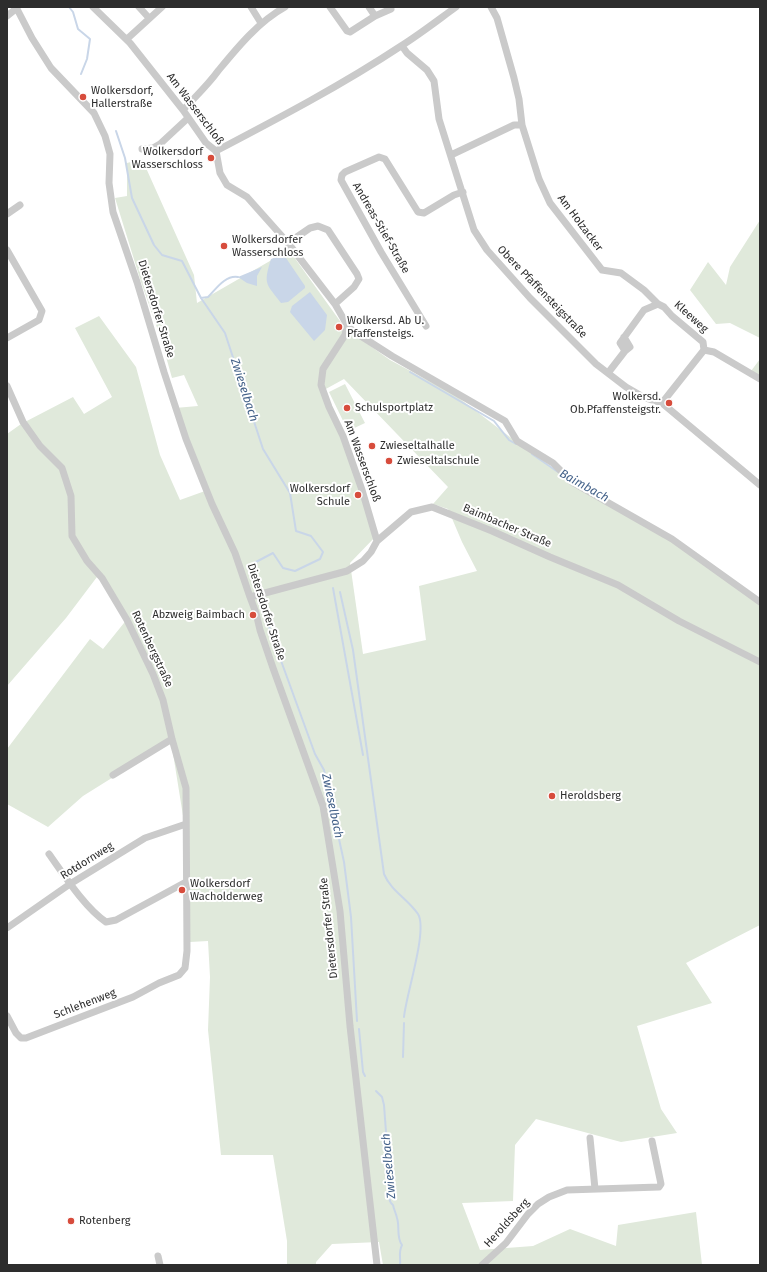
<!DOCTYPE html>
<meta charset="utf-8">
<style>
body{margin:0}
#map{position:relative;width:767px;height:1272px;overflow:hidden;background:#fff;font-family:"Fira Sans",sans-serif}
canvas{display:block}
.frame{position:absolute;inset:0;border:8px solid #2d2d2d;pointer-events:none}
</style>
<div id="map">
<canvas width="767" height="1272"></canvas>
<div class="frame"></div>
</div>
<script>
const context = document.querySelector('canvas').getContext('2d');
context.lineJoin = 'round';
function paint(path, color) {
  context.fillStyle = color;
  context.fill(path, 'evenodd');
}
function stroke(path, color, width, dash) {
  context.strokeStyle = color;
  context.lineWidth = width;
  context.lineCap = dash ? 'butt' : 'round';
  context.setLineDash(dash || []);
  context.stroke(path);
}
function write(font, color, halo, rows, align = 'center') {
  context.font = font + ' "Fira Sans",sans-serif';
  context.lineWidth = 4;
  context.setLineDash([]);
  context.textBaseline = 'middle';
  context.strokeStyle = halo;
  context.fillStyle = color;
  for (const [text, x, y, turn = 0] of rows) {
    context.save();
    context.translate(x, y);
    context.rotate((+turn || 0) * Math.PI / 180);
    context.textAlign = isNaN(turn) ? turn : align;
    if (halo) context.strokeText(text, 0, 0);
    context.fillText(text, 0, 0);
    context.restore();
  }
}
const green = new Path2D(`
 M142,159L194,275L197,303L289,250L345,328L390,360L455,395L527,450L595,498L671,537L760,601V925L686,963L712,1003L637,1026L661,1109L677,1133L621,1142L536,1119L515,1145L513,1201L462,1203L480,1250L533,1246L570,1229L616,1246L618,1225L696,1212L702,1265H383L379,1242L332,1244L316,1262V1265H287V1241L273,1155H221L208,1030L210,977L208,941L190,942L184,822L171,741L83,796L48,827L7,804V749L90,639L103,649L128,618L100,573L66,618L7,686V434L21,424L73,397L84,414L112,397L75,328L99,316L136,367L160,455L180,500L205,491L175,408L198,406L184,375L172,378L161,339L141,282L115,198L127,196V163ZM344,379L448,487L433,504L448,509L462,542L477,571L419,586L426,640L363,654L350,563L377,535L324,390Z
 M760,220V338L730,323L716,324L690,290L708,262L726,285L730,267Z
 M760,359V377L751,371Z
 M345,384L365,423L348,431L329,392Z`);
const water = new Path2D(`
 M279,256L286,258L305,286V288L288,302L281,303C266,283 263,285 271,259Z
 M262,267L257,276V286L247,283L238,277Z
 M310,292L327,315L325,330L314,341L290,312L292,306Z`);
const stream = new Path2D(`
 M69,7L73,12L78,29L90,39L87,59L81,74
 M116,131L125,158L132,198L154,245L162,255L182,261L201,298L225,333L263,449L290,493L296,531L311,536L323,552L320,559L295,571L283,568L273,553L254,563L257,587
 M201,298L208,297C216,289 225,275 238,277
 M410,372L494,421L509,440L516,444
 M532,454L558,472
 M333,588L363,755
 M340,592L353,650L384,874C391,891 408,899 418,914C428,930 406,995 404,1017
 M261,601L272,636L315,754L324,770L344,862L351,917L357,1021
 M359,1029L363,1072L365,1076
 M403,1057L404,1023
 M376,1091L382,1097L384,1105L390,1186C390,1192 387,1201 393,1205C394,1210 396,1213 397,1218C400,1227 396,1237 402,1245C398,1253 401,1257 400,1265`);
const minor = new Path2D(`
 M16,7L32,38L51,68L94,113L105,136L110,154L109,183L113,212L137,282L164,372L186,439L212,504L235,553L250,597L256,613L260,630L273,668L323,806L340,911L350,1026L377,1265
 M93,7L130,43L183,110L206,143L216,151L220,173L227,185L247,197L288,243L335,304L347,325L353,331L392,356L505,421L517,441L553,463L572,482L672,539L760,602
 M139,7L149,18
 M251,7L261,23
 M330,7L347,31L350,32L375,16L391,9
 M369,7L375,16
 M491,7L497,18L514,78L519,99L522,125L539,179L550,203L602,270L621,273L644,290L658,304
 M7,16L17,8
 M127,39L162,7
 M402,46L407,53L427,70L434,81L439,119L474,230L487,250L530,298L596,364L626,387L645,398L662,403L760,485
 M183,110C195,97 208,85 218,71C237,48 258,22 285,7
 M142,149L153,148L160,144L188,118
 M216,151C279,118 342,85 401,46C420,34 438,20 456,7
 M451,155L514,125H522
 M7,214L20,205
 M288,243L310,228L318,226L328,230L357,274L359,279L354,287L335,304
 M7,250L42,311L39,320L7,338
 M347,325L345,335L323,369L321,385L329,407L343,436L362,490L377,541
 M426,326L381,252L341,180L342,175L345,172L379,157L385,159L418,212L424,213L454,195L463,192
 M704,350L714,352L760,379
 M625,351L620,343L644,310L658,304L664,307L672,316L703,342L704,350
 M608,373L625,351L630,347L624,337
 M7,386L23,422L40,446L62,468L71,496L72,536L87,561L102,578L127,620L153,674L163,700L172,739L186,788L187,951L185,968L179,975L159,983L133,997L26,1038H21L16,1033L7,1016
 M662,403L704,350
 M250,597L347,571L363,561L371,552L377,541L411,512L432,507L492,531L550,557L618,585L679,621L760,662
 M113,775L172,739
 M49,854C64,875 85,908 106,922L116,920L186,882
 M7,928L70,884L145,838L186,824
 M590,1138L595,1189
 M158,1256L160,1265
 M482,1265L506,1243L528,1214L538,1204L549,1197L567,1190L659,1187L661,1184L652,1141`);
const markers = [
 [83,97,4,"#d74c3c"],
 [211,158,4,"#d74c3c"],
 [224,246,4,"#d74c3c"],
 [339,327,4,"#d74c3c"],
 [669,403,4,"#d74c3c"],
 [347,408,4,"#d74c3c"],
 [372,446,4,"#d74c3c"],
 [389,461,4,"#d74c3c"],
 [358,495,4,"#d74c3c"],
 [253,615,4,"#d74c3c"],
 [552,796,4,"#d74c3c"],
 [182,890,4,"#d74c3c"],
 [71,1221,4,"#d74c3c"]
];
const poiNames = [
 ["Wolkersdorf,",91,91],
 ["Hallerstraße",91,104],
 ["Wolkersdorf",203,152,"right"],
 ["Wasserschloss",203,165,"right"],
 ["Wolkersdorfer",232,240],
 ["Wasserschloss",232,253],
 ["Wolkersd. Ab U.",347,321],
 ["Pfaffensteigs.",347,334],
 ["Wolkersd.",661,397,"right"],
 ["Ob.Pfaffensteigstr.",661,410,"right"],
 ["Schulsportplatz",355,408],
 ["Zwieseltalhalle",380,446],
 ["Zwieseltalschule",397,461],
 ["Wolkersdorf",350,489,"right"],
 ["Schule",350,502,"right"],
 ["Abzweig Baimbach",245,615,"right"],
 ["Heroldsberg",560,796],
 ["Wolkersdorf",190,884],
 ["Wacholderweg",190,897],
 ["Rotenberg",79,1221]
];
const streetNames = [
 ["Am Wasserschloß",195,109,53],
 ["Am Holzacker",580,223,53],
 ["Andreas-Stief-Straße",381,228,60],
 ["Obere Pfaffensteigstraße",542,292,46],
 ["Dietersdorfer Straße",156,309,73],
 ["Kleeweg",691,317,42],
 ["Am Wasserschloß",362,461,70],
 ["Baimbacher Straße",507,526,23],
 ["Dietersdorfer Straße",266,612,72],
 ["Rotenbergstraße",152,649,65],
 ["Rotdornweg",87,861,-32],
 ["Dietersdorfer Straße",329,928,-96],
 ["Schlehenweg",85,1004,-21],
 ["Heroldsberg",507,1223,-48]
];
const waterNames = [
 ["Zwieselbach",244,390,72],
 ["Baimbach",584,486,29],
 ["Zwieselbach",332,806,78],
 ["Zwieselbach",389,1166,-95]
];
paint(green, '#e0e9db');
paint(water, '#c9d6e8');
stroke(stream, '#c9d6e8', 2);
stroke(minor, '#cacaca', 7);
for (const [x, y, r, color] of markers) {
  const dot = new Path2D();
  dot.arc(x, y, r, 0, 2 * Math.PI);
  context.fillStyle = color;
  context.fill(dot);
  stroke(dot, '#fff', 1.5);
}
write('11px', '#2d2d2d', '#fff', poiNames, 'left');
write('11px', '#2d2d2d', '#fff', streetNames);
write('italic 12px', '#426088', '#fff', waterNames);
</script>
